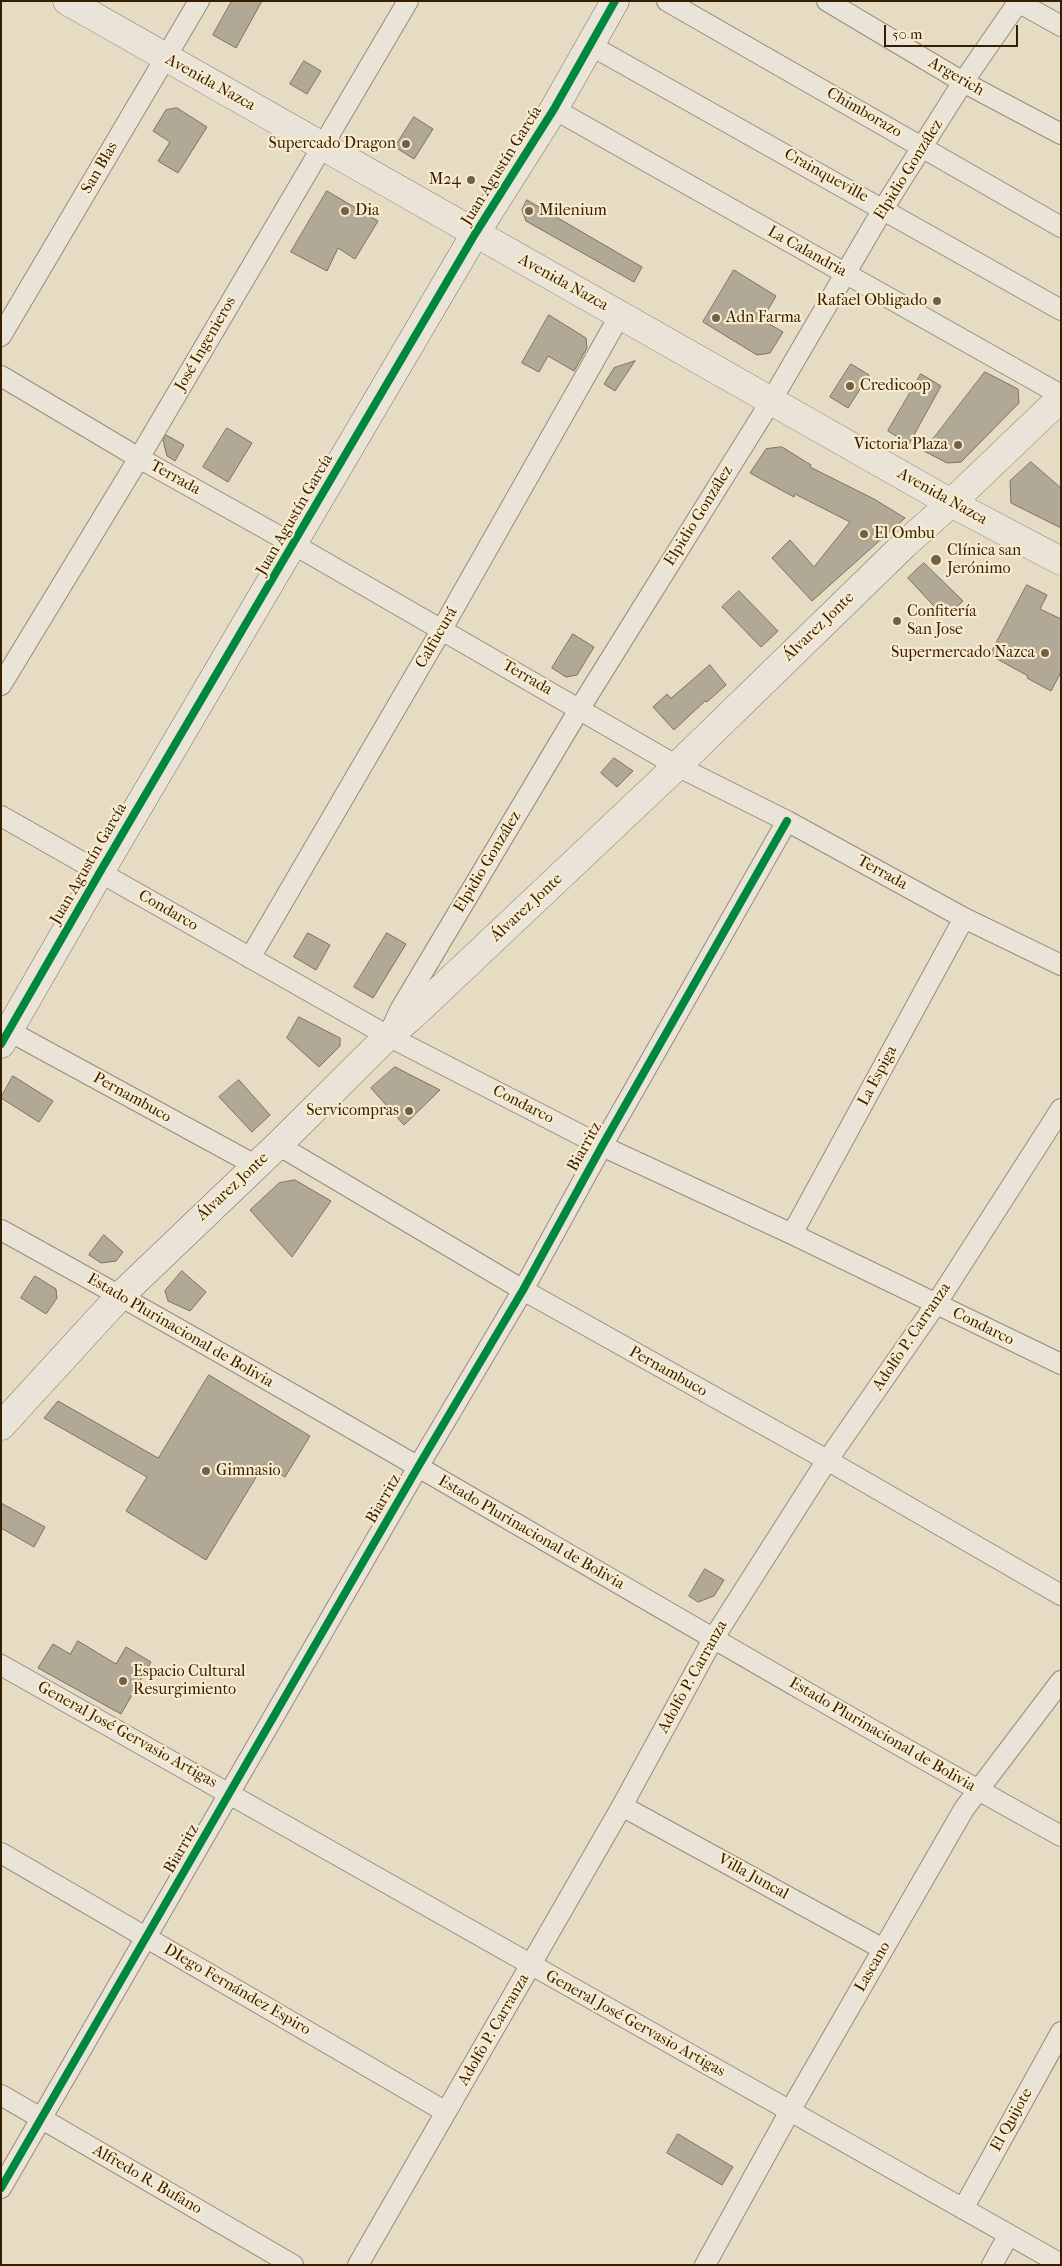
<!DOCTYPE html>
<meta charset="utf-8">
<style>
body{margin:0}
#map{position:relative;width:1062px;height:2266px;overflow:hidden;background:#e6dbc3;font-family:"IM FELL French Canon",serif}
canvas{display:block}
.frame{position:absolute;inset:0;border:2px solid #361f00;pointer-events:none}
.scale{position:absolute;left:884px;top:25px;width:134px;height:22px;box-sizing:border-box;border:2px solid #361f00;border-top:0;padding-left:6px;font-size:15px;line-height:18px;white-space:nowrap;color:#361f00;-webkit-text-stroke:4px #f8ebcf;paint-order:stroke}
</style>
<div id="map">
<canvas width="1062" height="2266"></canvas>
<div class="frame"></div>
<div class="scale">50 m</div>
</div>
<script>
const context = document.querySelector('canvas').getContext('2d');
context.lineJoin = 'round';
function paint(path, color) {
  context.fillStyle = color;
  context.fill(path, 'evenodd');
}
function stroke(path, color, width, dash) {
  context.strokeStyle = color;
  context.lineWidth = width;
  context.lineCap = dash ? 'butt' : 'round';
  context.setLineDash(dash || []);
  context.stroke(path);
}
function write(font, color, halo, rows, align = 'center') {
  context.font = font + ' "IM FELL French Canon",serif';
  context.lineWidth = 4.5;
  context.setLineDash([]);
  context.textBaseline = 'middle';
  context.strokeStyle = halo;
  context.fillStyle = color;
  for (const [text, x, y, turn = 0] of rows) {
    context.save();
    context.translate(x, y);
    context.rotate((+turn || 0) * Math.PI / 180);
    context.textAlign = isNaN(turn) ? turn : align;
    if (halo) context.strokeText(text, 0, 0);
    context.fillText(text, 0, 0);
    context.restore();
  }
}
const building = new Path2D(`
 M232,1H262L236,48L213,35Z
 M304,61L321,71L307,94L290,84Z
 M177,108L207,127L178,173L158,161L170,142L153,131L166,110Z
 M414,117L433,129L414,159L395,147Z
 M327,191L378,221L355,259L338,248L327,271L291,252Z
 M527,200L642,267L634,282L526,221L522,210Z
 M734,270L776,296L762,320L783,332L770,353L757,355L703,322Z
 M549,315L586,338L587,348L574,371L548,356L539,372L522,363Z
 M635,361L615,391L604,384L614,368Z
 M851,364L869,375L848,408L830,397Z
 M985,372L1018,389L1019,403L961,462L947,463L924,451Z
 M921,374L941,386L909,444L888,431Z
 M227,428L252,443L228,482L203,467Z
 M166,435L184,445L175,461L167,456L163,440Z
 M782,447L811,465L810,467L874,499L905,518L812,601L772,558L790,540L814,567L850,522L795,494L794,497L750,473L766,449Z
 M1031,462L1061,488V528L1011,503L1010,481Z
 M924,563L963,601L945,618L908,578Z
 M1027,585L1047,595L1040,609L1061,619V672L1051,691L1027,678L1028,676L990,655Z
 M739,591L778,631L761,647L722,607Z
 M573,634L594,647L577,675L566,677L552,668Z
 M710,665L726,685L707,702L705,701L674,730L653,707L667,694L671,698Z
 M614,758L633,771L617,787L601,773Z
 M308,933L330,945L316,970L294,957Z
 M387,933L406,944L373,998L354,987Z
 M299,1017L340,1038V1046L319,1067L287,1038Z
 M395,1067L440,1090L404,1125L371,1088Z
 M13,1076L53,1101L39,1122L1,1098Z
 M239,1080L270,1115L252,1132L219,1097Z
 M295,1180L331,1201L292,1257L250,1210L279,1183Z
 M104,1235L123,1252L116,1261L101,1263L89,1255Z
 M182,1271L206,1292L190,1311L168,1301L165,1291Z
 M35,1276L56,1289L57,1298L46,1314L21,1298Z
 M209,1375L310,1436L285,1477L264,1464L206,1560L126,1511L147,1477L44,1418L58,1401L158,1458Z
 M1,1503L45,1527L34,1547L1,1528Z
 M705,1569L724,1580L714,1596L698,1602L689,1596Z
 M78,1641L116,1664L126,1647L151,1662L121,1714L38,1668L53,1644L70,1654Z
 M678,2134L733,2167L722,2185L667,2153Z`);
const street = new Path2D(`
 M667,1L1061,227
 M827,1L963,82L1061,134
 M1018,2L1061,26
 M590,45L1061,310
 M554,109L1061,395
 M1,336L199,1
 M1,376L139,458L293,544L677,766L787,821L964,918L1061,965
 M1,685L139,458L408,1
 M1,816L388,1036L602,1146L792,1234L1061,1364
 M250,958L442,629L620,315
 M9,1031L255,1165
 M390,1032L400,1010L580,708L771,401L883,209L963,82L1019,1
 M278,1145L523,1290L827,1460L1061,1595
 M1,1230C358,1426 705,1639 1061,1836
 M792,1234L964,918
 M1,1665L1061,2264
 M622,1806L883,1949
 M1,1853L446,2112
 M1,2095L293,2265
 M1,2188L418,1467L523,1290L602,1146L787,821
 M963,2209L1061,2032
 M358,2265L622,1806L713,1639L822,1468L936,1304L1061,1109
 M705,2265L790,2111L964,1809L1061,1681
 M992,2265L1008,2236`);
const secondary = new Path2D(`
 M67,1L951,503L1061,561
 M1,1044L100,872L475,234L554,109L615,1
 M1,1426L120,1296L278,1145L388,1036L410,1018L677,766L904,545L951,503L1061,398`);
const cycleway = new Path2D(`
 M1,1044L100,872L475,234L554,109L615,1
 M1,2188L418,1467L523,1290L602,1146L787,821`);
const markers = [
 [406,144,5,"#746144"],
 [471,180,5,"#746144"],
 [345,211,5,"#746144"],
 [529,211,5,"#746144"],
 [937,301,5,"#746144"],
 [716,318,5,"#746144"],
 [850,386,5,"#746144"],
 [958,445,5,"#746144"],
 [864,534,5,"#746144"],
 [936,560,6,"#746144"],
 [897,621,5,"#746144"],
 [1045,653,5,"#746144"],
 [409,1111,5,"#746144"],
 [206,1471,5,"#746144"],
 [123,1681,5,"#746144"]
];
const streetNames = [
 ["Argerich",956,77,30],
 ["Avenida Nazca",210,83,29],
 ["Chimborazo",864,113,30],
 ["Juan Agustín García",502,166,-58],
 ["San Blas",100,168,-60],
 ["Elpidio González",909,170,-58],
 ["Crainqueville",826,176,29],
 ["La Calandria",807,252,29],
 ["Avenida Nazca",563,283,29],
 ["José Ingenieros",206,344,-60],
 ["Terrada",175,478,29],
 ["Avenida Nazca",942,497,29],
 ["Juan Agustín García",295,515,-60],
 ["Elpidio González",699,516,-58],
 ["Álvarez Jonte",819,627,-44],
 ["Calfucurá",437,638,-60],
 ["Terrada",527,678,30],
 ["Elpidio González",488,862,-59],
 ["Juan Agustín García",89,864,-60],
 ["Terrada",882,873,29],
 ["Álvarez Jonte",527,908,-43],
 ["Condarco",168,911,30],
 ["La Espiga",878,1076,-62],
 ["Pernambuco",132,1098,29],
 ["Condarco",523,1105,27],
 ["Biarritz",585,1147,-61],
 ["Álvarez Jonte",233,1187,-43],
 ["Condarco",983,1327,26],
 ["Estado Plurinacional de Bolivia",180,1331,30],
 ["Adolfo P. Carranza",912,1337,-56],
 ["Pernambuco",668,1372,29],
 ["Biarritz",384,1499,-60],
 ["Estado Plurinacional de Bolivia",531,1533,30],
 ["Adolfo P. Carranza",693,1677,-61],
 ["General José Gervasio Artigas",127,1735,29],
 ["Estado Plurinacional de Bolivia",882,1735,30],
 ["Biarritz",182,1849,-60],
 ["Villa Juncal",753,1877,29],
 ["Lascano",873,1967,-60],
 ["DIego Fernández Espiro",237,1990,30],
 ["General José Gervasio Artigas",635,2024,29],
 ["Adolfo P. Carranza",494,2030,-60],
 ["El Quijote",1012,2120,-61],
 ["Alfredo R. Bufano",147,2180,30]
];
const poiNames = [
 ["Supercado Dragon",396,144,"right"],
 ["M24",461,180,"right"],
 ["Dia",355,211],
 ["Milenium",539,211],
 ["Rafael Obligado",927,301,"right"],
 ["Adn Farma",726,318],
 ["Credicoop",860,386],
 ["Victoria Plaza",948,445,"right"],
 ["El Ombu",874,534],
 ["Clínica san",947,551],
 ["Jerónimo",947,569],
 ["Confitería",907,612],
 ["San Jose",907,630],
 ["Supermercado Nazca",1035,653,"right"],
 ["Servicompras",399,1111,"right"],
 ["Gimnasio",216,1471],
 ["Espacio Cultural",133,1672],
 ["Resurgimiento",133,1690]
];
paint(building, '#b1a896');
stroke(building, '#7b7262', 1);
stroke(street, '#958c7b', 22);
stroke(secondary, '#7b7262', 29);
stroke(street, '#eae4d8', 20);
stroke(secondary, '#eae4d8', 28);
stroke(cycleway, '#00873e', 8);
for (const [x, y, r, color] of markers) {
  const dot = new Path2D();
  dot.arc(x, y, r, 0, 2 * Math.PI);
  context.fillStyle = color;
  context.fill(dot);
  stroke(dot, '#f8ebcf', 2);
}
write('16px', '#361f00', '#f8ebcf', streetNames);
write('16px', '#361f00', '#f8ebcf', poiNames, 'left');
</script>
